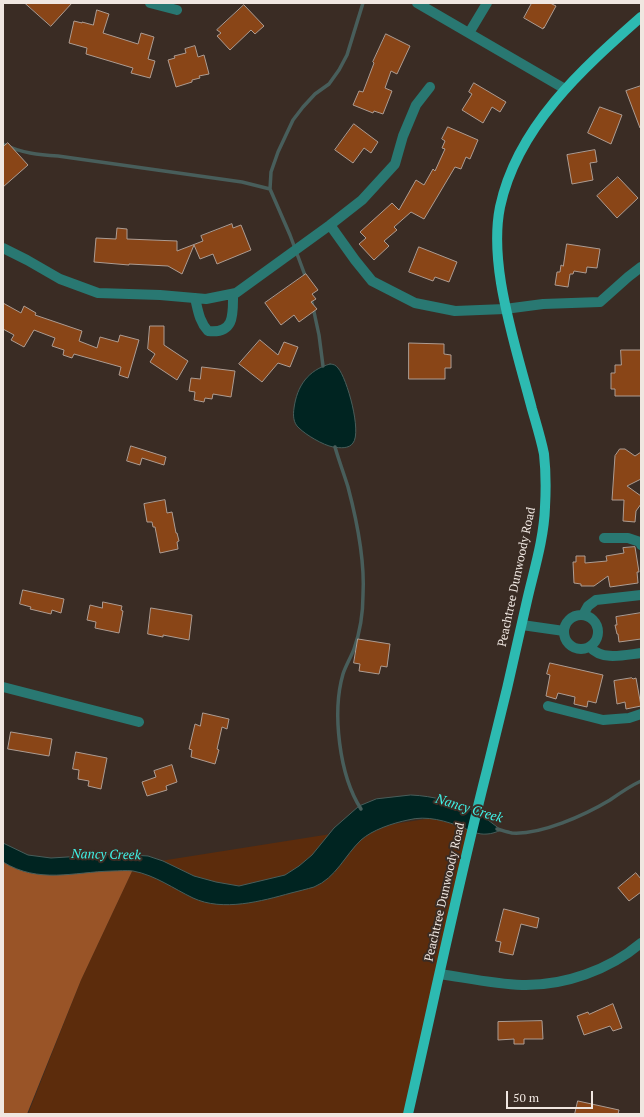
<!DOCTYPE html>
<style>
body{margin:0}
#map{position:relative;width:644px;height:1117px;overflow:hidden;background:#3a2c24;font-family:"PT Serif",serif}
canvas{display:block}
.frame{position:absolute;inset:0;border:4px solid #f0e7e1;pointer-events:none}
.scale{position:absolute;left:506px;top:1091px;width:87px;height:18px;box-sizing:border-box;border:2px solid #f0e7e1;border-top:0;padding-left:5px;font-size:12px;line-height:14px;white-space:nowrap;color:#f0e7e1;-webkit-text-stroke:3px #3a2c24;paint-order:stroke}
</style>
<div id="map">
<canvas width="644" height="1117"></canvas>
<div class="frame"></div>
<div class="scale">50 m</div>
</div>
<script>
const context = document.querySelector('canvas').getContext('2d');
context.lineJoin = 'round';
function paint(path, color) {
  context.fillStyle = color;
  context.fill(path, 'evenodd');
}
function stroke(path, color, width, dash) {
  context.strokeStyle = color;
  context.lineWidth = width;
  context.lineCap = dash ? 'butt' : 'round';
  context.setLineDash(dash || []);
  context.stroke(path);
}
function write(font, color, halo, rows, align = 'center') {
  context.font = font + ' "PT Serif",serif';
  context.lineWidth = 4;
  context.setLineDash([]);
  context.textBaseline = 'middle';
  context.strokeStyle = halo;
  context.fillStyle = color;
  for (const [text, x, y, turn = 0] of rows) {
    context.save();
    context.translate(x, y);
    context.rotate((+turn || 0) * Math.PI / 180);
    context.textAlign = isNaN(turn) ? turn : align;
    if (halo) context.strokeText(text, 0, 0);
    context.fillText(text, 0, 0);
    context.restore();
  }
}
const green = new Path2D(`
 M476,811L410,1114H28L81,980L135,865Z`);
const forest = new Path2D(`
 M3,859L135,865L81,980L27,1114H3Z`);
const water = new Path2D(`
 M330,364C333,364 336,365 338,368C347,378 362,432 353,443C349,449 340,448 333,447C323,445 306,435 299,428C293,423 293,415 294,408C297,386 308,370 330,364Z
 M411,795C434,796 455,802 476,812C485,817 493,824 501,830C497,832 491,834 487,834C479,835 470,831 464,828C446,821 427,815 408,820C393,823 372,830 361,840C345,855 336,878 314,887C307,889 299,891 291,893C262,901 223,912 193,898C174,889 155,875 133,871C126,870 119,871 112,871C73,872 39,884 3,862V843L28,855L51,858L116,854L148,856L163,861L194,876L216,882L239,886L285,875L299,866L312,855L334,828L359,806L376,799Z`);
const stream = new Path2D(`
 M3,144C21,153 39,155 58,156L242,182L270,189
 M306,278L290,235L270,189L271,172L278,152L293,120L303,107L315,94L329,84L339,70L347,55L363,3
 M311,298L319,335L323,366
 M335,447C339,461 344,474 348,487C357,521 365,560 363,595C363,613 360,632 354,649C351,657 346,665 343,674C332,712 339,775 361,809
 M497,829C501,830 507,832 512,833C541,835 585,815 610,800C620,793 630,786 641,781`);
const building = new Path2D(`
 M25,3H72L51,26Z
 M532,3H550L556,6L544,28V27L543,29L524,18Z
 M244,5L264,26L255,34L251,30L230,50L217,36L221,33L217,30Z
 M97,10L109,14L103,33L138,44L141,33L154,37L148,59L155,61L150,78L131,73L133,68L86,54L87,48L69,43L74,21L82,23V22L93,25Z
 M386,34L410,46L397,74L391,71L385,88L392,91L383,114L374,111L373,113L353,105L359,91L363,92L374,63L373,62Z
 M195,46L198,57L204,55L209,74L199,76L200,78L192,80V82L176,87L168,60L175,58L174,56L186,53L185,49Z
 M474,83L506,102L500,112L492,107L483,123L462,110L472,94L469,92Z
 M641,86V128H640L626,91Z
 M600,107L622,115L611,144L588,133Z
 M354,124L378,142L371,153L364,148L353,163L335,150Z
 M448,127L478,140L470,159L466,157L461,169L455,167L424,219L411,212L394,227L397,230L384,241L389,246L374,260L359,244L366,238L360,232L392,203L399,210L416,180L424,185L433,169L435,171L445,149L442,148L445,141L442,139Z
 M8,143L28,165L3,187V147Z
 M595,150L597,162L590,163L593,180L572,184L567,155Z
 M618,177L638,198L617,218L597,196Z
 M232,224L233,228L241,225L251,250L217,264L213,254L200,259L194,245L182,274L168,266L129,264V265L94,262L96,238L116,239L117,228L127,229V239L177,241V251L203,241L201,236Z
 M567,244L600,249L597,268L587,267L586,273L574,271L573,274H570L568,287L555,285L557,272H560L561,265L563,266Z
 M419,247L457,262L449,282L435,277L433,281L409,272Z
 M306,274L318,290L312,294L316,299L311,302L317,309L299,322L294,315L281,325L265,303Z
 M3,303L21,313L24,306L36,313L35,315L82,331L79,341L97,348L100,337L118,342L120,335L139,340L128,378L119,375L121,367L74,354L72,358L63,355L64,350L52,346L55,338L34,330L24,347L11,340L14,335L3,329Z
 M150,326H164V345L188,361L177,380L150,362L155,354L148,349Z
 M260,340L278,355L284,342L298,347L290,367L278,363L262,382L239,364Z
 M409,343L444,344V354L451,355V368H445V379H409Z
 M621,350H641V396H615V389H611V373H615V365H621Z
 M202,367L235,371L231,397L213,394L212,399L205,398L204,402L194,400L195,392L189,391L191,378L200,379Z
 M131,446L166,457L164,465L142,458L140,465L127,461Z
 M620,449H625L635,456L641,452V479L627,486L641,496V504L636,511L635,522L623,521L624,500H612L615,456Z
 M165,500L167,513L172,512L176,533H177L179,541L177,542L178,549L160,553L155,527H153L152,522H147L144,504Z
 M635,547L639,572H637L638,583L610,587L608,576L594,586H581V584L574,583L573,562H576V556H585V563L607,561L606,556L624,553L623,548Z
 M23,590L64,599L61,613L52,610L51,614L30,609L31,607L20,604Z
 M103,602L122,606L121,610L123,611L119,633L95,628L96,622L87,620L90,605L102,608Z
 M151,608L192,615L189,640L163,635V637L148,634Z
 M641,613V639L619,642L618,634H617L615,625H617L616,617Z
 M358,639L390,644L387,667L381,666L379,674L359,671L360,664L354,663Z
 M550,663L603,675L596,703L588,701L587,707L574,704L575,697L558,693L556,699L546,696L550,675L547,674Z
 M632,678L633,679L636,678L641,706L626,709L625,702L617,704L614,681Z
 M203,713L229,719L227,729L222,727L217,749L219,750L215,764L191,757L192,750L189,749L195,724L200,726Z
 M11,732L52,739L49,756L8,749Z
 M76,752L107,758L101,789L88,786L89,781L78,779L79,770L73,769Z
 M172,765L177,782L166,786L167,790L147,796L142,782L156,777L154,771Z
 M636,873L641,879V892L629,901L618,888Z
 M504,909L539,918L537,928L521,924L513,955L499,952L501,942L496,941Z
 M613,1004L622,1028L613,1031L610,1026L584,1035L577,1016L588,1012L589,1014Z
 M542,1021L543,1039H524V1044H514V1039L498,1040V1022Z
 M578,1101L619,1110L618,1114H575Z`);
const minor = new Path2D(`
 M150,3L177,10
 M417,3L565,89
 M469,33L487,3
 M330,225L355,260L372,281L415,303L455,311L505,309L543,304L600,302L628,277L641,267
 M3,248L27,260L60,279L98,293L160,295L206,299L236,293L330,225L362,200L395,164L403,136L416,105L430,87
 M195,298C198,310 199,321 208,331C235,334 233,314 233,294
 M604,538H628L640,542L641,545
 M564 632a17 17 0 1 1 34 0a17 17 0 1 1-34 0Z
 M583,615L588,606L596,600L641,595
 M522,625L564,631
 M590,647C602,661 624,655 641,653
 M3,687L139,722
 M548,706L603,720L629,718L641,714
 M440,974C467,978 494,984 522,985C564,986 609,970 641,943`);
const major = new Path2D(`
 M408,1114C434,1000 458,884 487,770C501,715 514,660 526,605C533,573 544,540 545,507C546,489 546,472 544,454C541,439 536,423 532,409C521,367 508,326 501,283C497,258 495,232 500,207C517,127 582,69 641,17`);
const streetNames = [
 ["Peachtree Dunwoody Road",517,577,-78],
 ["Peachtree Dunwoody Road",445,892,-77]
];
const waterNames = [
 ["Nancy Creek",469,809,17],
 ["Nancy Creek",106,855,1]
];
paint(green, '#5c2c0c');
paint(forest, '#995427');
paint(water, '#002421');
stroke(water, '#485e5b', 1);
stroke(stream, '#485e5b', 3.5);
paint(building, '#894517');
stroke(building, '#ad9c92', 1);
stroke(minor, '#297872', 10);
stroke(major, '#2dbab1', 10);
write('12px', '#f0e7e1', '#3a2c24', streetNames);
write('italic 13px', '#3ff1e6', '#3a2c24', waterNames);
</script>
